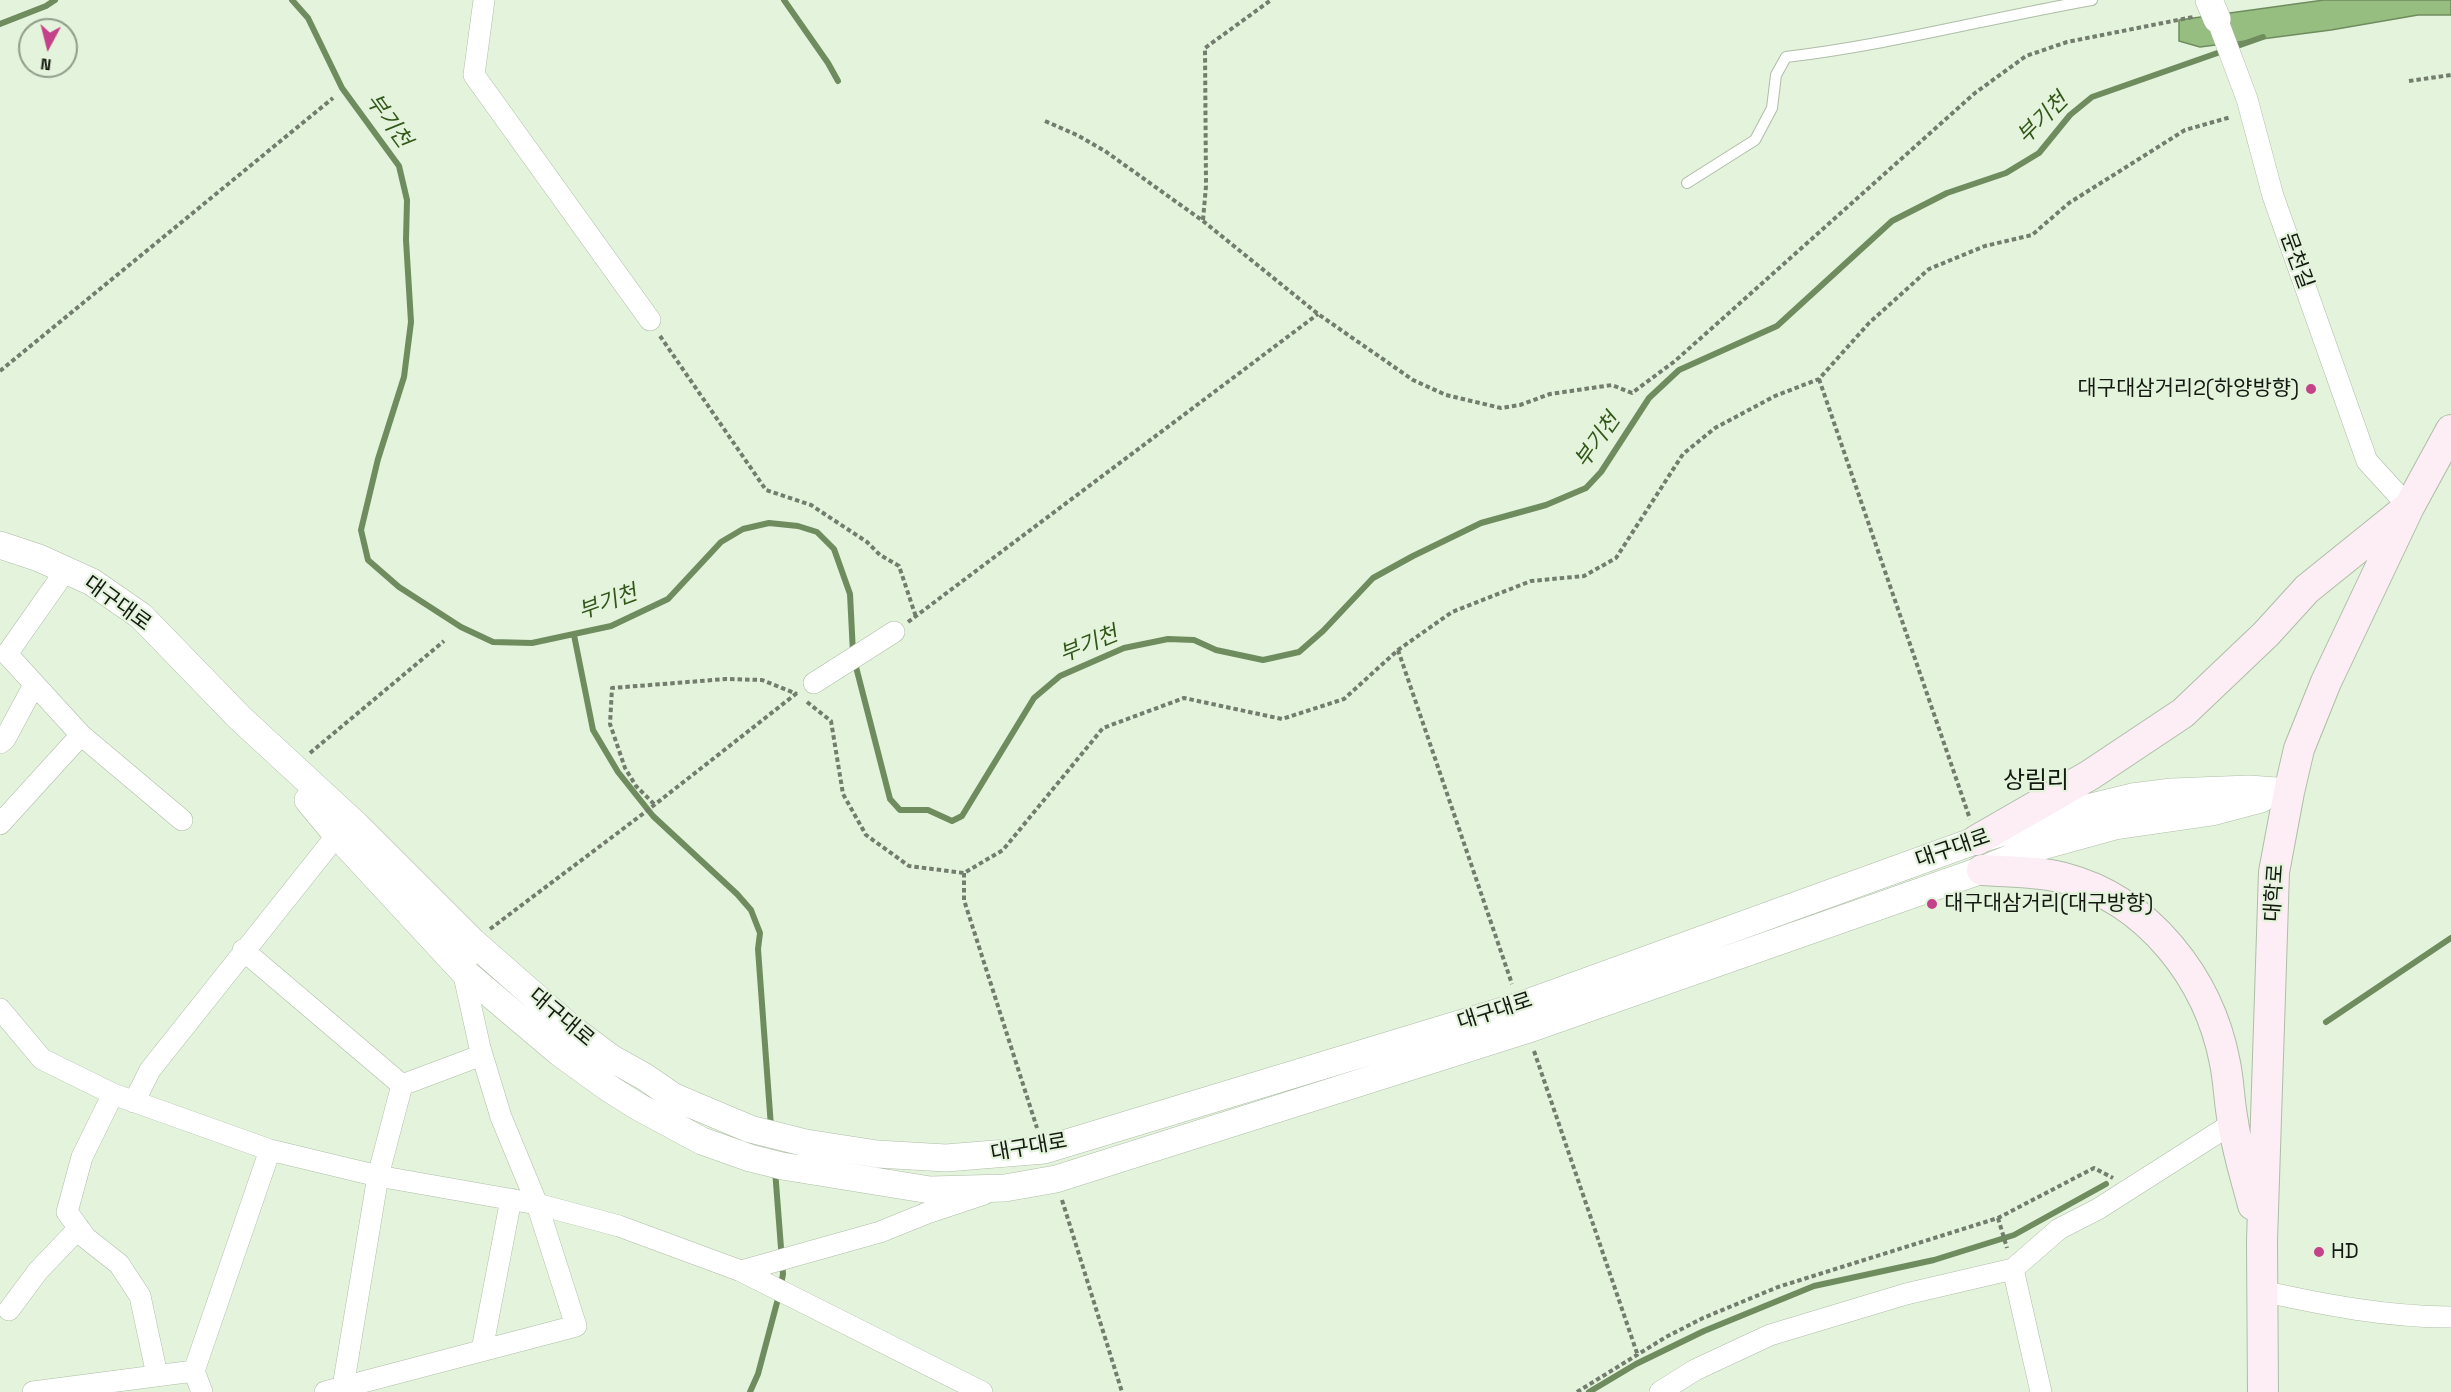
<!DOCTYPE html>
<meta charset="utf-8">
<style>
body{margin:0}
#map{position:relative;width:2451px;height:1392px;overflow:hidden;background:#e4f3dc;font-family:"Space Grotesk",sans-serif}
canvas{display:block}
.north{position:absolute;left:18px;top:18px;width:60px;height:60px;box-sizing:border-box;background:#e4f3dc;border:2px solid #919c8b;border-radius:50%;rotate:187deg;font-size:16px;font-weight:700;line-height:24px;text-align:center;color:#141911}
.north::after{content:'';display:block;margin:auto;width:21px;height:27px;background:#c44289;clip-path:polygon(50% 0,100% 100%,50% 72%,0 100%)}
</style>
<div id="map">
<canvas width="2451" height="1392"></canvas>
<div class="north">N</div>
</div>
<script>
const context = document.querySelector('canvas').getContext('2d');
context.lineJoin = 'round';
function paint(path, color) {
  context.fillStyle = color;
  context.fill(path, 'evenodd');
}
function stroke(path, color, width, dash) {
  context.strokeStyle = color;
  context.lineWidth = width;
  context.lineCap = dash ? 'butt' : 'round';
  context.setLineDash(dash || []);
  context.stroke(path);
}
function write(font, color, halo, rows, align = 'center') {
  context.font = font + ' "Space Grotesk","Noto Sans KR",sans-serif';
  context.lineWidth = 4.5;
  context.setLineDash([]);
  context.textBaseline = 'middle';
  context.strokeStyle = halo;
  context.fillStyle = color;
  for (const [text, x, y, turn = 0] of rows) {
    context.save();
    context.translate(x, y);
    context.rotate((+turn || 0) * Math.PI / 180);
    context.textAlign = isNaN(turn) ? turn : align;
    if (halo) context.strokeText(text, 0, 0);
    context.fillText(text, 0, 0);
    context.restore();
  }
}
const water = new Path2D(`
 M2324,0H2451V15H2418L2331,30L2200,47L2179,41V20Z`);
const stream = new Path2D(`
 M292,0L308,18L342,88L399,166L407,200L406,240L411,322L404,377L378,459L361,530L368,560L399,587L461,627L493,642L532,643L611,626L668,599L721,542L743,529L769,523L798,526L817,532L834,549L850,594L853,653
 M784,0L828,63L838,81
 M0,24L46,6L55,0
 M574,635L593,730L618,772L653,816L737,894L751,910L760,933L758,949L771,1127
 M855,663L890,799L900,810H928L952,821L962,816L1034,698L1060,676L1124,648L1168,639L1194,640L1216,650L1263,660L1299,652L1323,631L1373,578L1413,556L1481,523L1546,505L1586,488L1601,472L1649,398L1679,370L1777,326L1892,221L1947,193L2006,173L2039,153L2070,115L2092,97L2263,37
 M2326,1022L2451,938
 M775,1170L783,1274L781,1285
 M750,1392L758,1374L779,1295
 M1589,1392L1636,1364L1704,1331L1814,1286L1934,1260L2014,1235L2106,1184`);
const path = new Path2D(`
 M2409,81L2451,75
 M1045,121L1077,135L1105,151L1203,221L1318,314L1413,380L1446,395L1501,408L1520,405L1550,394L1612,385L1632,393L1675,361L1975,93L2026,56L2067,42L2193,17
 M1203,220L1206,186L1205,48L1271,0
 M660,336L766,490L811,505L867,542L880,555L899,566L916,617
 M0,371L333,98
 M1819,379L1970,819
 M908,622L1318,314
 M1398,650L1512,984
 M807,702L831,721L843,794L866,835L909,866L964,873L1003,850L1103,728L1184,698L1282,719L1344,699L1398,650L1452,612L1531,581L1584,576L1616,558L1683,454L1715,428L1775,396L1819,379L1869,323L1929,269L1985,246L2032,235L2069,203L2185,130L2231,117
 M310,753L444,641
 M654,804L636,786L625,768L610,724L612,688L726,679L762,680L797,694
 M964,873V900L1037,1128
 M490,929L644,813L797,693
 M1534,1051L1638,1356
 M1062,1200L1122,1392
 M1998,1218L2007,1248
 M1577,1392L1666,1337L1703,1318L1778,1287L1998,1218L2094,1168L2113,1178`);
const service = new Path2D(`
 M1687,183L1755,140L1772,108L1776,75L1786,57C1889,45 1989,18 2092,0`);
const minor = new Path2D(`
 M484,0L474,75L650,320
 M2217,19L2247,99L2273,196L2367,461L2409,507
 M66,570L7,654L81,735L182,820
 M814,683L894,632
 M0,743L5,739L34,685
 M0,824L81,735
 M243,950L402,1085
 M0,1009L42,1059L113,1094L270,1150L378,1176L537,1204L619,1226L741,1271L982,1392
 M113,1094L82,1157L67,1212L86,1238L119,1264L140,1296L157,1375
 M134,1102L150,1070L337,835
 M2013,1269L2041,1392
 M741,1271L880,1232L927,1213L984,1194
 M2262,1291C2325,1305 2387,1317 2451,1317
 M9,1310L38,1271L79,1228
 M482,1350L511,1199
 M343,1387L378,1176L402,1085L482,1055
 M33,1392L194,1371
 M202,1392L194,1371L270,1150
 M325,1392L576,1326L537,1204L501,1117L480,1048L463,971L473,942
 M1660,1392L1695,1370L1770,1335L1906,1294L2013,1269L2059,1229L2098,1209L2233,1123`);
const tertiary = new Path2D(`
 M2209,0L2217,19
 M0,545L39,558L92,582L141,616L240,718L356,825L473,942L571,1028L611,1058L645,1077L674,1097L750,1129L806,1143L877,1154L946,1158L1044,1150L1519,1006L1977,840L2066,813L2132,797L2172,792L2249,789L2289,792
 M308,800L337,835L463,971L560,1053L607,1087L637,1106L702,1141L750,1158L782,1166L930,1190L1005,1188L1056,1179L1526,1030L1982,870L2035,848L2115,826L2212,812L2261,799`);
const secondary = new Path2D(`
 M1977,840L2090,775L2183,713L2266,634L2307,589L2405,510
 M1982,870C2009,872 2038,871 2064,878C2148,900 2209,978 2225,1063C2229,1082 2229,1102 2233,1122C2237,1150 2246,1178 2253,1205
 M2263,1392L2262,1241L2274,872L2289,792L2299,749L2326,682L2409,507L2451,430`);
const markers = [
 [2311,389,6,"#c44289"],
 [1932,904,6,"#c44289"],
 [2319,1252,6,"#c44289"]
];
const streetNames = [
 ["문천길",2296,261,70],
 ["대구대로",117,604,36],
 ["대구대로",1953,849,-19],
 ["대학로",2275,893,-86],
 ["대구대로",1495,1012,-18],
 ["대구대로",561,1018,40],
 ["대구대로",1029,1148,-10]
];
const poiNames = [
 ["대구대삼거리2(하양방향)",2299,389,"right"],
 ["대구대삼거리(대구방향)",1944,904],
 ["HD",2331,1252]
];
const waterNames = [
 ["부기천",2043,119,-45],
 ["부기천",388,121,54],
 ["부기천",1598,441,-55],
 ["부기천",608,603,-20],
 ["부기천",1089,645,-22]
];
const quarterNames = [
 ["상림리",2036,781]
];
paint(water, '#96be80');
stroke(water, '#6f8c5f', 1.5);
stroke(stream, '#6f8c5f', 6);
stroke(service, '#afbda8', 12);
stroke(minor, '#afbda8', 22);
stroke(tertiary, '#afbda8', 28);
stroke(secondary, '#afbda8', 32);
stroke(path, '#737d6e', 4, [4.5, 3]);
stroke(service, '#fff', 10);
stroke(minor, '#fff', 21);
stroke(tertiary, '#fff', 27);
stroke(secondary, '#fceef4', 30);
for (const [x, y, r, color] of markers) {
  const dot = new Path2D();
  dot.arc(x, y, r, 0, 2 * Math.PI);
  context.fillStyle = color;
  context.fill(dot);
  stroke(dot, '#e4f3dc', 2);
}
write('21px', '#141911', '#e4f3dc', streetNames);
write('21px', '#141911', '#e4f3dc', poiNames, 'left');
write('italic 22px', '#325718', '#e4f3dc', waterNames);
write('24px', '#141911', '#e4f3dc', quarterNames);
</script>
